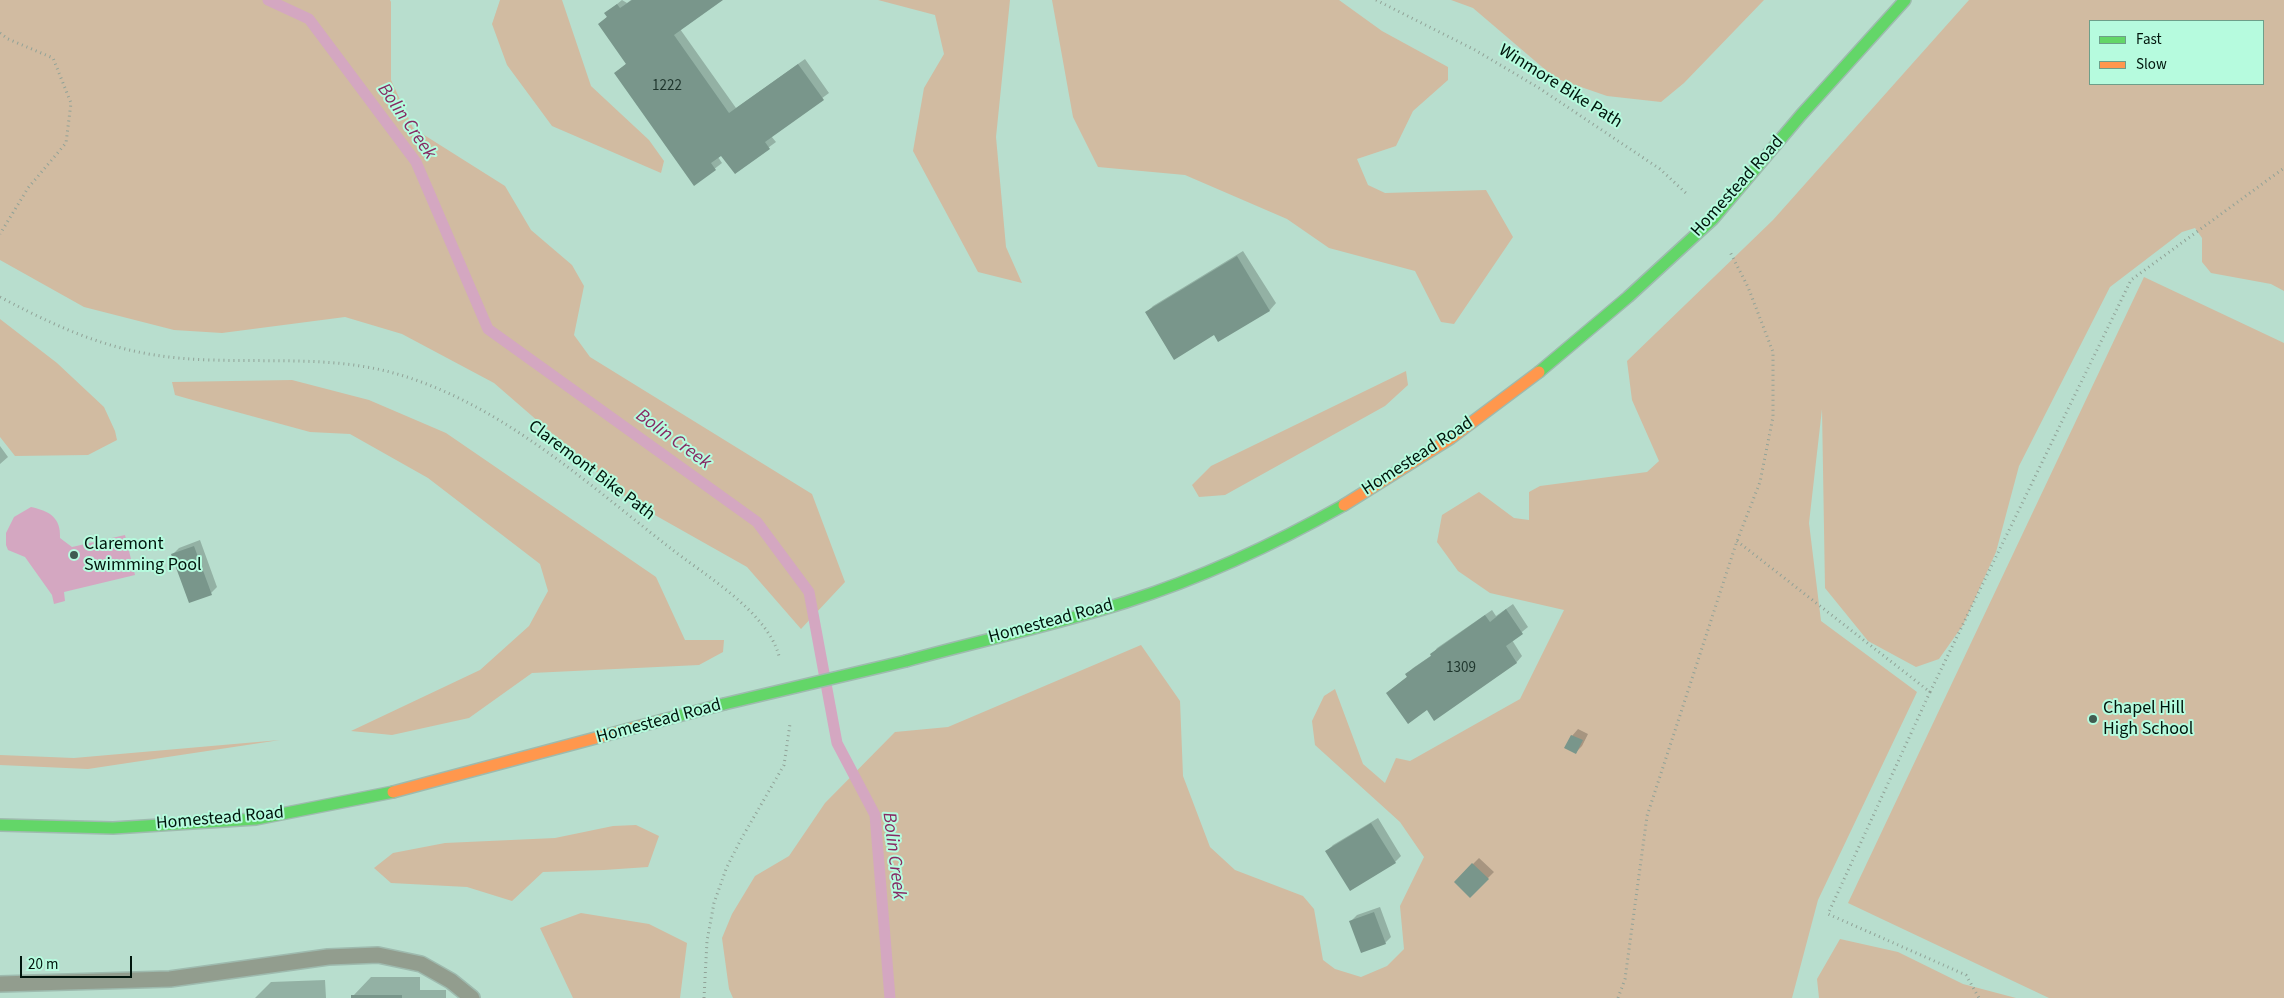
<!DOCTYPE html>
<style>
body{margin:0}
#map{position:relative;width:2284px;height:998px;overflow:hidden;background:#b8dece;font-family:"Source Sans 3",sans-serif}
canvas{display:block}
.legend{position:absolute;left:2089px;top:20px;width:175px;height:65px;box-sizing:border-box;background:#b6fbde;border:1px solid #6d9f8a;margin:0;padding:6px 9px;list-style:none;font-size:15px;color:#00150c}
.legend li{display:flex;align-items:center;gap:10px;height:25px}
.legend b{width:25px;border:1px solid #6d9f8a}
.scale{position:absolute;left:20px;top:956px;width:112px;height:22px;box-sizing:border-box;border:2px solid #00150c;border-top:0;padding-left:6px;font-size:15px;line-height:18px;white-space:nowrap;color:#00150c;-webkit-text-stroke:4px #b6fbde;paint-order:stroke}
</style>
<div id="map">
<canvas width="2284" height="998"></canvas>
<ul class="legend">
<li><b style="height:6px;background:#63d668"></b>Fast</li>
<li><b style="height:6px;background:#ff974d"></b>Slow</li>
</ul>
<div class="scale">20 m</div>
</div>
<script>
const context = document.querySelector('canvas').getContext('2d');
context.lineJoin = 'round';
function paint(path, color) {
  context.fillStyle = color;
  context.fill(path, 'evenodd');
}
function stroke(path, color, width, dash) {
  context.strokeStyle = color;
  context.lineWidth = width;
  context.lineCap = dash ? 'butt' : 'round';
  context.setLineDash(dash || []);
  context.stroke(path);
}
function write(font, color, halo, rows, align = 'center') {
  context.font = font + ' "Source Sans 3",sans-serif';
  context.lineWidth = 4;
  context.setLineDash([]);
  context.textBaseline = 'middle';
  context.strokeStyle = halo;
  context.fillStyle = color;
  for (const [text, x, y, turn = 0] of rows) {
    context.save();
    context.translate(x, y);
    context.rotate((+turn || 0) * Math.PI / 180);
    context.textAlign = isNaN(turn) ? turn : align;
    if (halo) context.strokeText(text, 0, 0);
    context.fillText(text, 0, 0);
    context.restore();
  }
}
const green = new Path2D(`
 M0,0H390L391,2V80L413,128L505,186L531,230L572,265L584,286L574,335L590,357L812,494L845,582L801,629L747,567L630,501L494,383L402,334L345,317L222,333L174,330L84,307L0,260Z
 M500,0H562L591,86L649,140L664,161L661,173L552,126L507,65L492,24Z
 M878,0H1010L996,137L1006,247L1022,283L978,272L913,151L924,88L944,54L935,15Z
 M1052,0H1339L1382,31L1448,67V80L1413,111L1396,146L1357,159L1368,185L1385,193L1486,190L1513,237L1454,324L1441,322L1415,271L1329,248L1287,219L1185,175L1098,167L1073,117Z
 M1451,0H1764L1684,83L1661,102L1607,96L1555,78L1473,8Z
 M1969,0H2284V291L2271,284L2211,273L2202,262V238L2195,228L2182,232L2110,287L2019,466L1996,552L1963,625L1939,659L1916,667L1868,641L1825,588L1822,409L1809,523L1821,621L1917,692L1818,900L1792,998H733L729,989L722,938L732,914L755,876L789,856L825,803L895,732L948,727L1141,645L1180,701L1183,776L1210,847L1235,870L1303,896L1314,909L1323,960L1335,969L1361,977L1387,966L1404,949L1400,906L1424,857L1400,822L1315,745L1312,721L1324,696L1335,689L1363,764L1385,783L1396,758L1410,761L1520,699L1564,610L1490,593L1458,571L1437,542L1442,515L1479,492L1514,518L1529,520V492L1540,486L1647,472L1659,461L1632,400L1627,361L1773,220ZM2090,21H2263V84H2090Z
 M2144,277L2284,343V998H2049L1848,903Z
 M0,319L57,363L104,407L115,431L117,440L88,455L15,456L0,437Z
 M1406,371L1408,385L1385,406L1225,495L1199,497L1192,485L1211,466Z
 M292,380L369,400L446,433L656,577L685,640H724L723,652L699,665L532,673L469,718L392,735L351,731L480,670L529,626L548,591L540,564L428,478L350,434L310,432L189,399L175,395L172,382Z
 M280,740L88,769L0,765V755L74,758Z
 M636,825L659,836L648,867L604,870L543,872L512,901L467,887L391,883L374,868L393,853L445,843L555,838L613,826Z
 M581,913L649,924L687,943L680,998H573L540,928Z
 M1840,939L1898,952L1963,984L2016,998H1819L1817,979Z`);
const water = new Path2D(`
 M31,507C50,511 61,518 60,538L72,547L125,535L135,575L64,592L65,601L54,604L52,595L25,557L8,550L6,545V533L14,517Z`);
const shadow = new Path2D(`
 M622,0L627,3L631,0H721L680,29L736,108L805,59L829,93L771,136L776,142L735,172L722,154L718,157L722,163L695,184L615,73L627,63L599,24L608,16L606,13Z
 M1243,251L1276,303L1270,310L1218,340L1214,334L1147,312L1153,306Z
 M0,446L8,457L0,464Z
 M200,540L217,587L211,593L173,554L179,548Z
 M1513,604L1528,627L1512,640L1522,656L1516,663L1427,709L1387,693L1408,676L1407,674L1413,668L1432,655L1437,648L1492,610L1496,616Z
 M1578,729L1588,734L1582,746L1576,752L1572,736Z
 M1378,818L1401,856L1395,862L1350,889L1327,851L1333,845Z
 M1479,858L1494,872L1470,896L1455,882Z
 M1380,907L1391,937L1385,943L1351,921L1357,915Z
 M371,977H420V990H446V998H353V996Z
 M325,980L326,998H255L271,982Z`);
const stream = new Path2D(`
 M268,0L309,19L416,162L488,329L757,522L809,592L837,743L875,815L890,998`);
const building = new Path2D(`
 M632,0H723L674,35L729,113L798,64L824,100L765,142L770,149L735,174L721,156L711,163L716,170L694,186L614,73L626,64L598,24L607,17L604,13L617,4L620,8Z
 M1237,256L1270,311L1218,342L1214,335L1174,360L1145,312Z
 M194,546L212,595L189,603L171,554Z
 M1506,609L1523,634L1506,646L1517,663L1434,721L1427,710L1408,724L1386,693L1407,677L1405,674L1431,656L1430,654L1485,615L1490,622Z
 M1571,735L1583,740L1576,754L1564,748Z
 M1371,823L1396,863L1350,891L1325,851Z
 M1472,863L1489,879L1470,898L1454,882Z
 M1374,912L1386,944L1361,953L1349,921Z
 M351,995H402V998H351Z`);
const path = new Path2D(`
 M1376,0L1475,50L1539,88L1660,169L1688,195
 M0,33L8,39L53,58L71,103L66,143L28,188L0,234
 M0,297C74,336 127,358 212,360C272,362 332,357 390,372C498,401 584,481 669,547C704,575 767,611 779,656
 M1737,541L1930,692L1828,914L1966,975L1979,998
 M1930,692L2131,280L2284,168
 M704,998L707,941L714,903L726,869L740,841L784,765L790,724
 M1618,998L1625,979L1647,816L1737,541L1760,482L1773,417V352L1748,287L1729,250`);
const lane = new Path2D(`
 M0,984L170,979L328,957L378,955L421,964L451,981L472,998`);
const fast = new Path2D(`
 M1539,372L1628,297L1713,219L1801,115L1905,0
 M906,661C979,641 1054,625 1126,602C1201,578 1275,544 1344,505
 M663,720L724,704
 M0,825L113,828L256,819L393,792`);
const slow = new Path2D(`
 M1344,505L1451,438L1539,372
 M393,792L663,720`);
const fastBridge = new Path2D(`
 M724,704L906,661`);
const markers = [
 [74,555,5,"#405b50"],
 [2093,719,5,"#405b50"]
];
const numberNames = [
 ["1222",667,87],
 ["1309",1461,669]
];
const streetNames = [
 ["Winmore Bike Path",1560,87,32],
 ["Homestead Road",1738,187,-48],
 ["Homestead Road",1418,457,-33],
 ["Claremont Bike Path",591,471,37],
 ["Homestead Road",1051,622,-15],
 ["Homestead Road",659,722,-15],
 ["Homestead Road",220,819,-5]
];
const poiNames = [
 ["Claremont",84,545],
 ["Swimming Pool",84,566],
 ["Chapel Hill",2103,709],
 ["High School",2103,730]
];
const waterNames = [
 ["Bolin Creek",406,122,55],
 ["Bolin Creek",673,440,36],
 ["Bolin Creek",893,856,83]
];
paint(green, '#d1bba1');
paint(water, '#d4a7c1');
paint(shadow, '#0003');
stroke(stream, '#d4a7c1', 11);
paint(building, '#79968b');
stroke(lane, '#9ebaae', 18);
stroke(fast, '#9ebaae', 14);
stroke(slow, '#9ebaae', 14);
stroke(path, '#91a297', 3, [1, 4]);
stroke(lane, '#929d8e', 15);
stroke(fast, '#63d668', 11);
stroke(slow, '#ff974d', 11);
stroke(fastBridge, '#9ebaae', 14, []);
stroke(fastBridge, '#63d668', 11);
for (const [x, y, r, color] of markers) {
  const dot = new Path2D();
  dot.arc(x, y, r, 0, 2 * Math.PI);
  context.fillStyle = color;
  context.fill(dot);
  stroke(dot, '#b6fbde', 2);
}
write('15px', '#1e352c', null, numberNames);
write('18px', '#00150c', '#b6fbde', streetNames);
write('18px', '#00150c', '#b6fbde', poiNames, 'left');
write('italic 19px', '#872963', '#b6fbde', waterNames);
</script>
